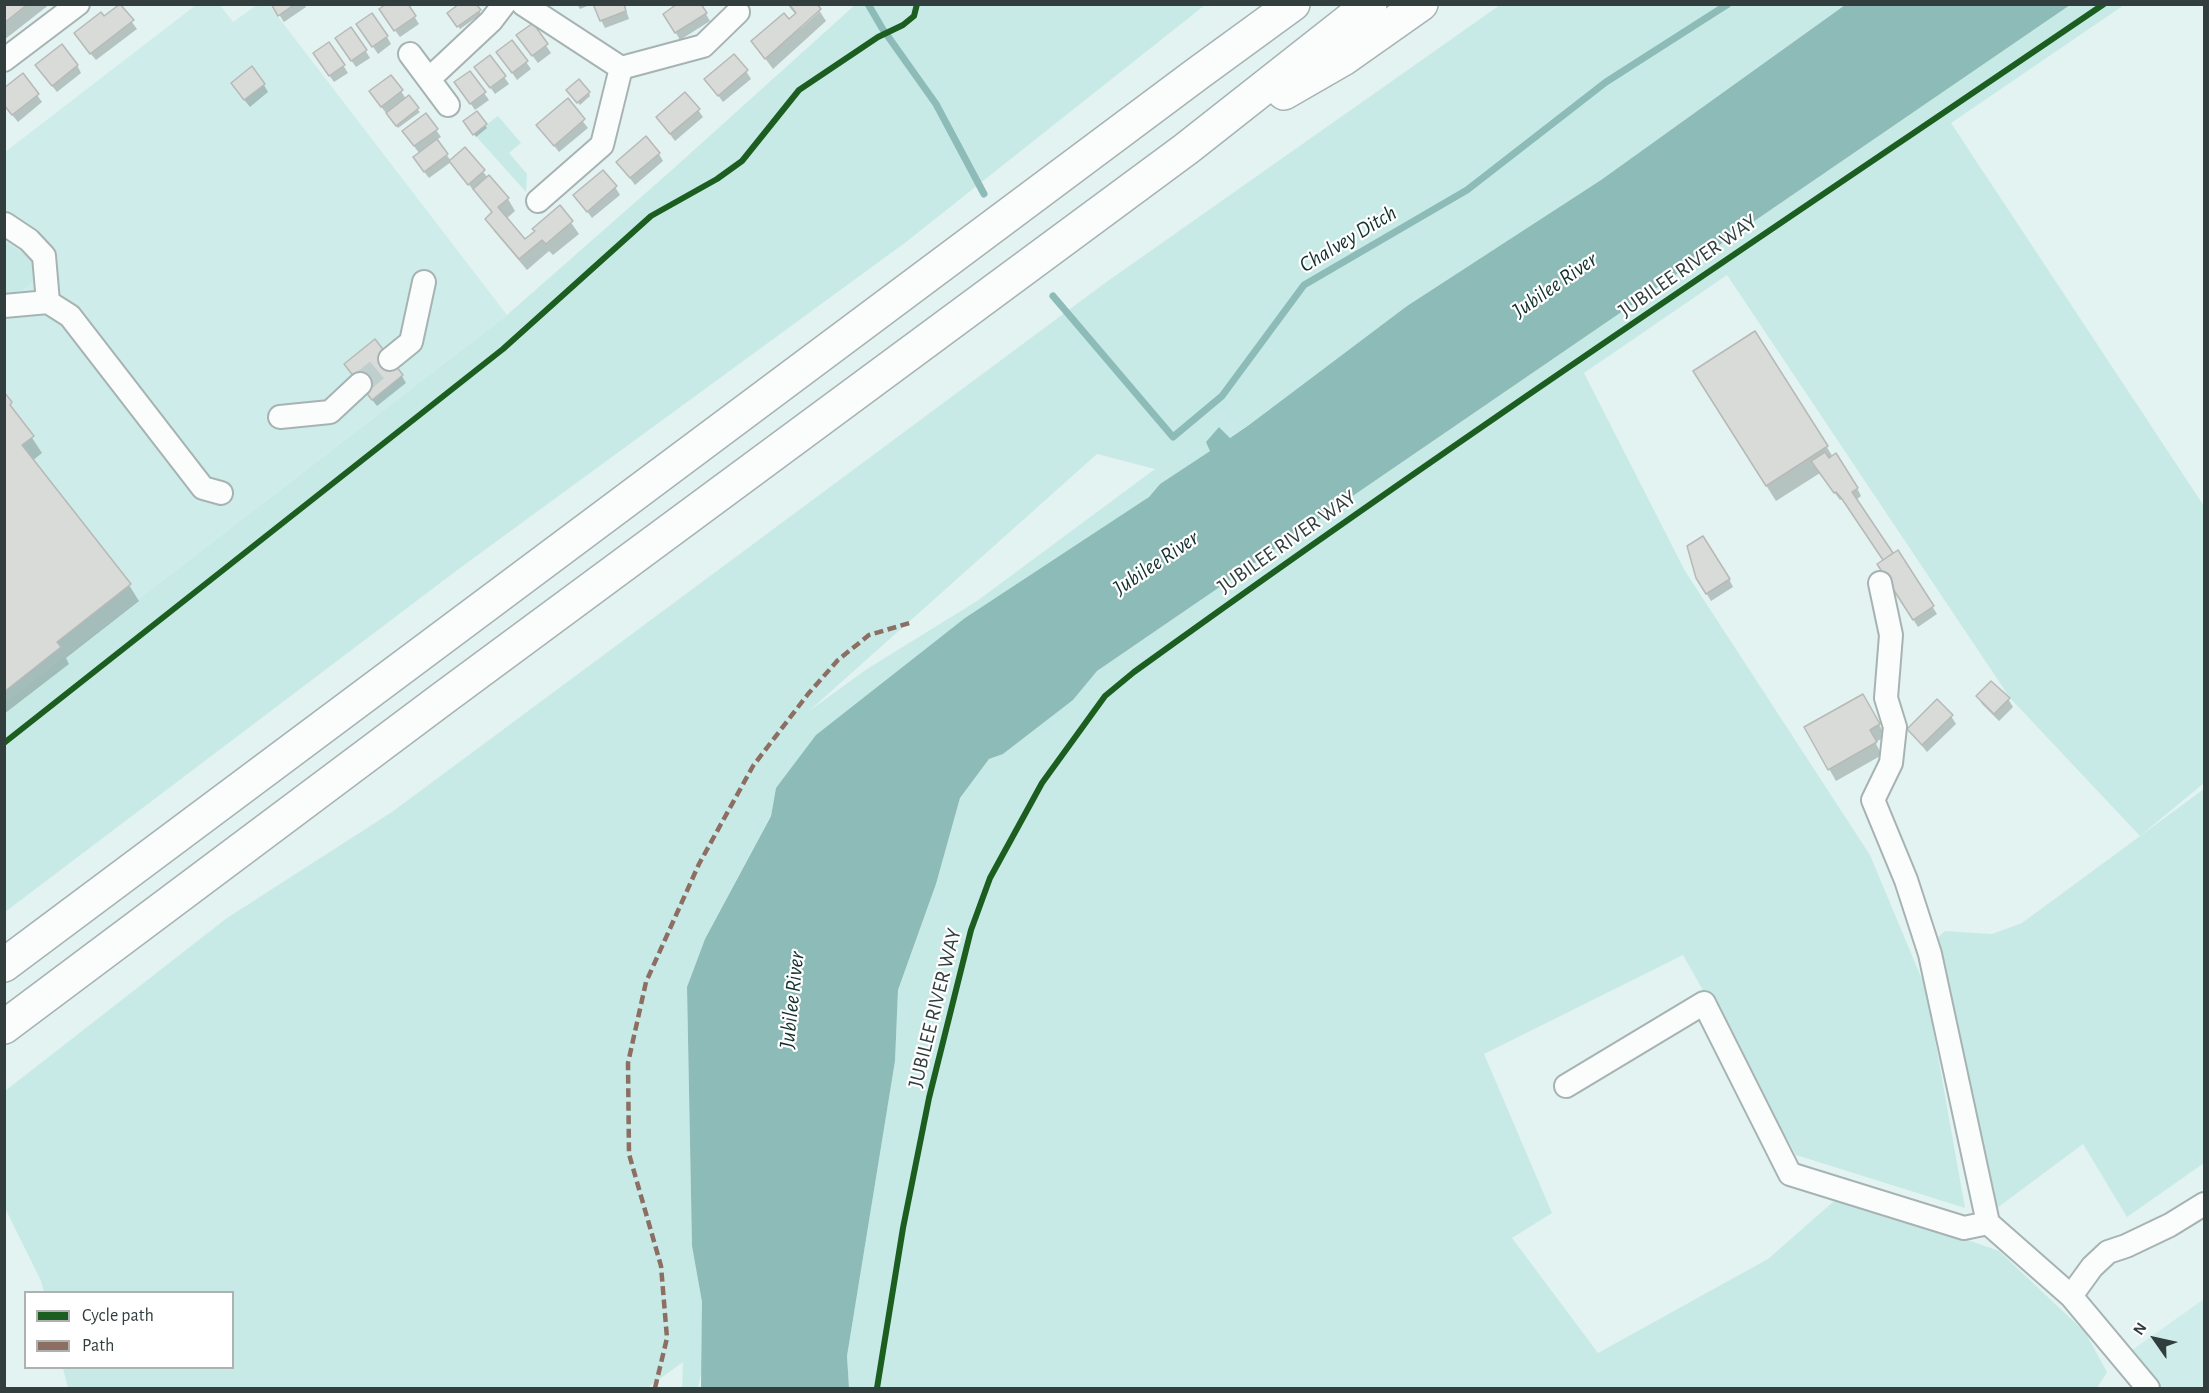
<!DOCTYPE html>
<style>
body{margin:0}
#map{position:relative;width:2209px;height:1393px;overflow:hidden;background:#e2f3f1;font-family:"Alegreya Sans",sans-serif}
canvas{display:block}
.frame{position:absolute;inset:0;border:6px solid #313e3d;pointer-events:none}
.legend{position:absolute;left:24px;top:1291px;width:210px;height:78px;box-sizing:border-box;background:#fff;border:2px solid #adb2b1;margin:0;padding:8px 10px;list-style:none;font-size:18px;color:#313e3d}
.legend li{display:flex;align-items:center;gap:12px;height:30px}
.legend b{width:30px;border:2px solid #adb2b1}
.north{position:absolute;left:2125px;top:1309px;width:60px;height:60px;-webkit-text-stroke:4px #fff;paint-order:stroke;rotate:304deg;font-size:16px;font-weight:700;line-height:24px;text-align:center;color:#313e3d}
.north::after{content:'';display:block;margin:auto;width:21px;height:27px;background:#313e3d;clip-path:polygon(50% 0,100% 100%,50% 72%,0 100%)}
</style>
<div id="map">
<canvas width="2209" height="1393"></canvas>
<div class="frame"></div>
<ul class="legend">
<li><b style="height:8px;background:#1b5e20"></b>Cycle path</li>
<li><b style="height:8px;background:#8d6e63"></b>Path</li>
</ul>
<div class="north">N</div>
</div>
<script>
const context = document.querySelector('canvas').getContext('2d');
context.lineJoin = 'round';
function paint(path, color) {
  context.fillStyle = color;
  context.fill(path, 'evenodd');
}
function stroke(path, color, width, dash) {
  context.strokeStyle = color;
  context.lineWidth = width;
  context.lineCap = dash ? 'butt' : 'round';
  context.setLineDash(dash || []);
  context.stroke(path);
}
function write(font, color, halo, rows, align = 'center') {
  context.font = font + ' "Alegreya Sans",sans-serif';
  context.lineWidth = 4.5;
  context.setLineDash([]);
  context.textBaseline = 'middle';
  context.strokeStyle = halo;
  context.fillStyle = color;
  for (const [text, x, y, turn = 0] of rows) {
    context.save();
    context.translate(x, y);
    context.rotate((+turn || 0) * Math.PI / 180);
    context.textAlign = isNaN(turn) ? turn : align;
    if (halo) context.strokeText(text, 0, 0);
    context.fillText(text, 0, 0);
    context.restore();
  }
}
const built = new Path2D(`
 M196,5H220L233,22L257,5H269L507,315L5,702V152Z
 M2204,1299V1388H2161L2128,1353Z`);
const green = new Path2D(`
 M856,4L1205,5L906,242L460,568L5,912V702L507,315L673,169Z
 M1500,5H1845L1601,180L1407,306L1249,425L1229,438L1219,427L1210,451L1160,484L1149,497L1070,550L776,788L771,815L705,939L687,987L692,1246L702,1302V1369L698,1388H682L683,1362L647,1388H68L63,1368H232V1292H44L41,1281L5,1208V1091L227,918L392,812L1105,283ZM1097,454L1155,469L977,601L867,669L809,711Z
 M2070,5H2124L1951,123L2204,506V783L2140,836L2010,698L1727,275L1584,373L1685,571L1870,855L1926,989L1965,1208L1796,1155L1683,955L1484,1054L1552,1213L1512,1238L1598,1353L1768,1259L1841,1195L1999,1251L2085,1332L2107,1372L2097,1388H849L847,1356L895,1061L898,990L936,884L960,798L989,759L1003,754L1073,700L1097,671Z
 M498,116L521,143L509,153L527,174L526,192L474,134Z
 M8,244L32,259L37,272C31,287 21,294 5,293L4,245Z
 M2204,789V1163L2127,1217L2083,1144L1993,1211L1937,938L1945,931L1992,934L2022,923Z`);
const water = new Path2D(`
 M1845,5H2070L1097,671L1073,700L1003,754L989,759L960,798L936,884L898,990L895,1061L847,1356L849,1388H701L702,1302L692,1246L687,987L705,939L771,816L776,788L816,735L965,618L1149,497L1160,484L1210,451L1206,442L1219,427L1230,438L1249,425L1407,306L1601,180Z`);
const shadow = new Path2D(`
 M4,4H50L4,40Z
 M272,4H304L306,7L284,22Z
 M475,4L481,14L460,29L449,13Z
 M577,4H592L580,9Z
 M624,4L629,19L605,28L601,20Z
 M700,4L710,21L680,40L665,14Z
 M787,4H815L826,21L773,69L753,42L789,21L796,15ZM817,10L819,12L801,28V24Z
 M120,6L137,29L96,60L80,41Z
 M414,16L419,24L400,37L385,17Z
 M532,25L551,53L538,63L523,43Z
 M363,32L387,37L391,44L378,54Z
 M512,42L531,69L517,80L503,59Z
 M341,46L365,50L370,58L356,67Z
 M319,61L343,65L348,73L334,82Z
 M77,65L81,73L57,92L41,72Z
 M746,71L751,79L723,102L706,79Z
 M481,74L504,77L509,84L495,94Z
 M23,75L42,102L18,122L4,105Z
 M264,85L268,92L250,107L237,91Z
 M461,90L484,93L489,100L475,110Z
 M401,91L406,99L420,112L398,128L375,99Z
 M570,93H589L590,96L580,105Z
 M567,101L588,128L559,152L538,125Z
 M698,110L703,117L675,141L658,118Z
 M467,125H485L487,128L476,137Z
 M436,130L441,137L436,140L451,161L465,149L488,178L489,177L508,199L515,211L506,219L525,242L560,207L579,234L553,255L549,251L527,270L494,231L487,219L493,214L475,190L474,191L451,162L429,178L419,165V153L408,138Z
 M659,154L663,161L635,185L618,162Z
 M615,187L620,195L592,218L575,195Z
 M1755,333L1833,457L1857,488L1861,496L1856,500L1893,556L1898,552L1937,614L1918,627L1883,572L1884,561L1848,506L1842,499L1840,500L1820,473L1776,501L1704,387Z
 M350,372L402,376L406,383L377,406Z
 M4,395L42,453L32,461L129,585L139,601L66,658L69,664L4,714Z
 M1697,578L1729,579L1733,587L1711,601Z
 M1863,696L1886,737L1875,742L1882,755L1836,781L1806,728Z
 M1978,697L2008,699L2013,707L1999,721L1982,704Z
 M1951,716L1956,724L1927,752L1909,730Z`);
const stream = new Path2D(`
 M868,4L882,28L936,104L984,194
 M1053,296L1173,437L1222,396L1304,285L1467,190L1606,82L1728,4`);
const building = new Path2D(`
 M4,4H28L4,23Z
 M120,4L134,20L90,54L74,33L101,12L104,16Z
 M271,4H295L278,16Z
 M386,4H408L416,16L394,31L379,9Z
 M459,4H476L481,10L457,27L447,13Z
 M593,4H624L626,11L600,21Z
 M677,4H701L707,13L675,33L663,14Z
 M789,4H817L821,9L765,59L751,41L784,13L789,19L796,13Z
 M372,13L388,36L372,47L356,24Z
 M533,23L548,44L532,56L516,35Z
 M351,27L367,50L351,61L335,38Z
 M512,40L528,61L512,73L496,52Z
 M329,42L345,65L329,76L313,53Z
 M62,44L78,65L52,86L35,65Z
 M734,54L748,70L718,96L704,79Z
 M490,55L506,76L490,88L474,67Z
 M252,66L265,84L244,100L231,83Z
 M470,71L486,92L470,104L454,82Z
 M23,73L39,94L12,115L4,105V88Z
 M391,75L403,90L381,107L369,91Z
 M579,79L590,92L577,103L566,90Z
 M685,92L700,109L670,134L656,117Z
 M409,95L419,108L396,126L386,113Z
 M568,98L585,119L554,146L536,125Z
 M477,111L487,124L473,135L463,121Z
 M426,113L438,129L414,146L402,131Z
 M646,136L660,153L630,178L616,162Z
 M437,139L448,154L424,172L413,157Z
 M465,147L485,170L468,185L449,161Z
 M603,170L617,186L587,212L573,195Z
 M489,175L509,198L498,207L525,239L535,231L532,229L560,205L573,221L546,244L542,240L519,259L485,219L492,212L473,189Z
 M1755,331L1828,446L1766,486L1693,371Z
 M375,339L403,375L372,400L344,364Z
 M4,392L12,402L10,405L34,436L22,445L131,584L57,642L61,647L4,692Z
 M1825,452L1829,458L1836,453L1858,488L1852,492L1893,553L1883,560L1842,499L1836,492L1834,493L1811,461Z
 M1703,536L1730,579L1706,594L1696,578L1687,546Z
 M1898,550L1934,606L1913,620L1877,564Z
 M1991,681L2010,698L1994,714L1976,696Z
 M1863,694L1880,724L1870,730L1877,742L1828,770L1804,727Z
 M1937,699L1953,715L1922,745L1907,729Z`);
const minorTunnel = new Path2D(`
 M360,384L390,359`);
const minor = new Path2D(`
 M523,4L621,68
 M410,54L448,105
 M4,60L78,4
 M429,79L491,21L504,4
 M538,201L602,145L621,68L703,46L738,12
 M5,224L29,240L44,256L48,302
 M4,306L48,302L70,316L203,488L221,493
 M390,359L411,342L424,282
 M280,417L330,412L360,384
 M1880,583L1891,635L1886,698L1895,727L1891,763L1873,800L1906,880L1930,954L1988,1223L2071,1296L2148,1388
 M1566,1086L1704,1003L1790,1174L1964,1228L1988,1223
 M2071,1296L2092,1267L2108,1252L2126,1246L2170,1225L2204,1204`);
const highway = new Path2D(`
 M1284,93L1343,59L1421,4
 M4,965L1197,74L1293,4
 M4,1027L442,699L1186,149L1370,4`);
const quiet = new Path2D(`
 M655,1388L667,1338L661,1266L629,1154L628,1063L646,982L699,864L753,766L808,694L838,660L869,635L913,622`);
const cycleway = new Path2D(`
 M4,743L503,349L651,216L717,179L742,161L799,90L878,37L903,25L914,16L917,4
 M877,1388L903,1228L929,1098L971,930L990,878L1042,783L1105,696L1134,672C1452,442 1779,225 2104,4`);
const streetNames = [
 ["JUBILEE RIVER WAY",1688,266,-35],
 ["JUBILEE RIVER WAY",1287,542,-35],
 ["JUBILEE RIVER WAY",935,1008,-76]
];
const waterNames = [
 ["Chalvey Ditch",1348,239,-31],
 ["Jubilee River",1555,285,-35],
 ["Jubilee River",1156,563,-34],
 ["Jubilee River",792,1000,-84]
];
paint(built, '#ceedea');
paint(green, '#c8eae6');
paint(water, '#8dbbb7');
paint(shadow, '#0003');
stroke(stream, '#8dbbb7', 7);
paint(building, '#d9dbd9');
stroke(building, '#b7b9b7', 1.5);
stroke(minorTunnel, '#bfcfcd', 22, [22, 11]);
stroke(minor, '#a6b3b2', 26);
stroke(highway, '#a6b3b2', 36);
stroke(minor, '#fbfdfd', 22);
stroke(highway, '#fbfdfd', 33);
stroke(quiet, '#8d6e63', 4.5, [9, 4.5]);
stroke(cycleway, '#1b5e20', 6);
write('21px', '#313e3d', '#fff', streetNames);
write('italic 22px', '#11302d', '#fff', waterNames);
</script>
